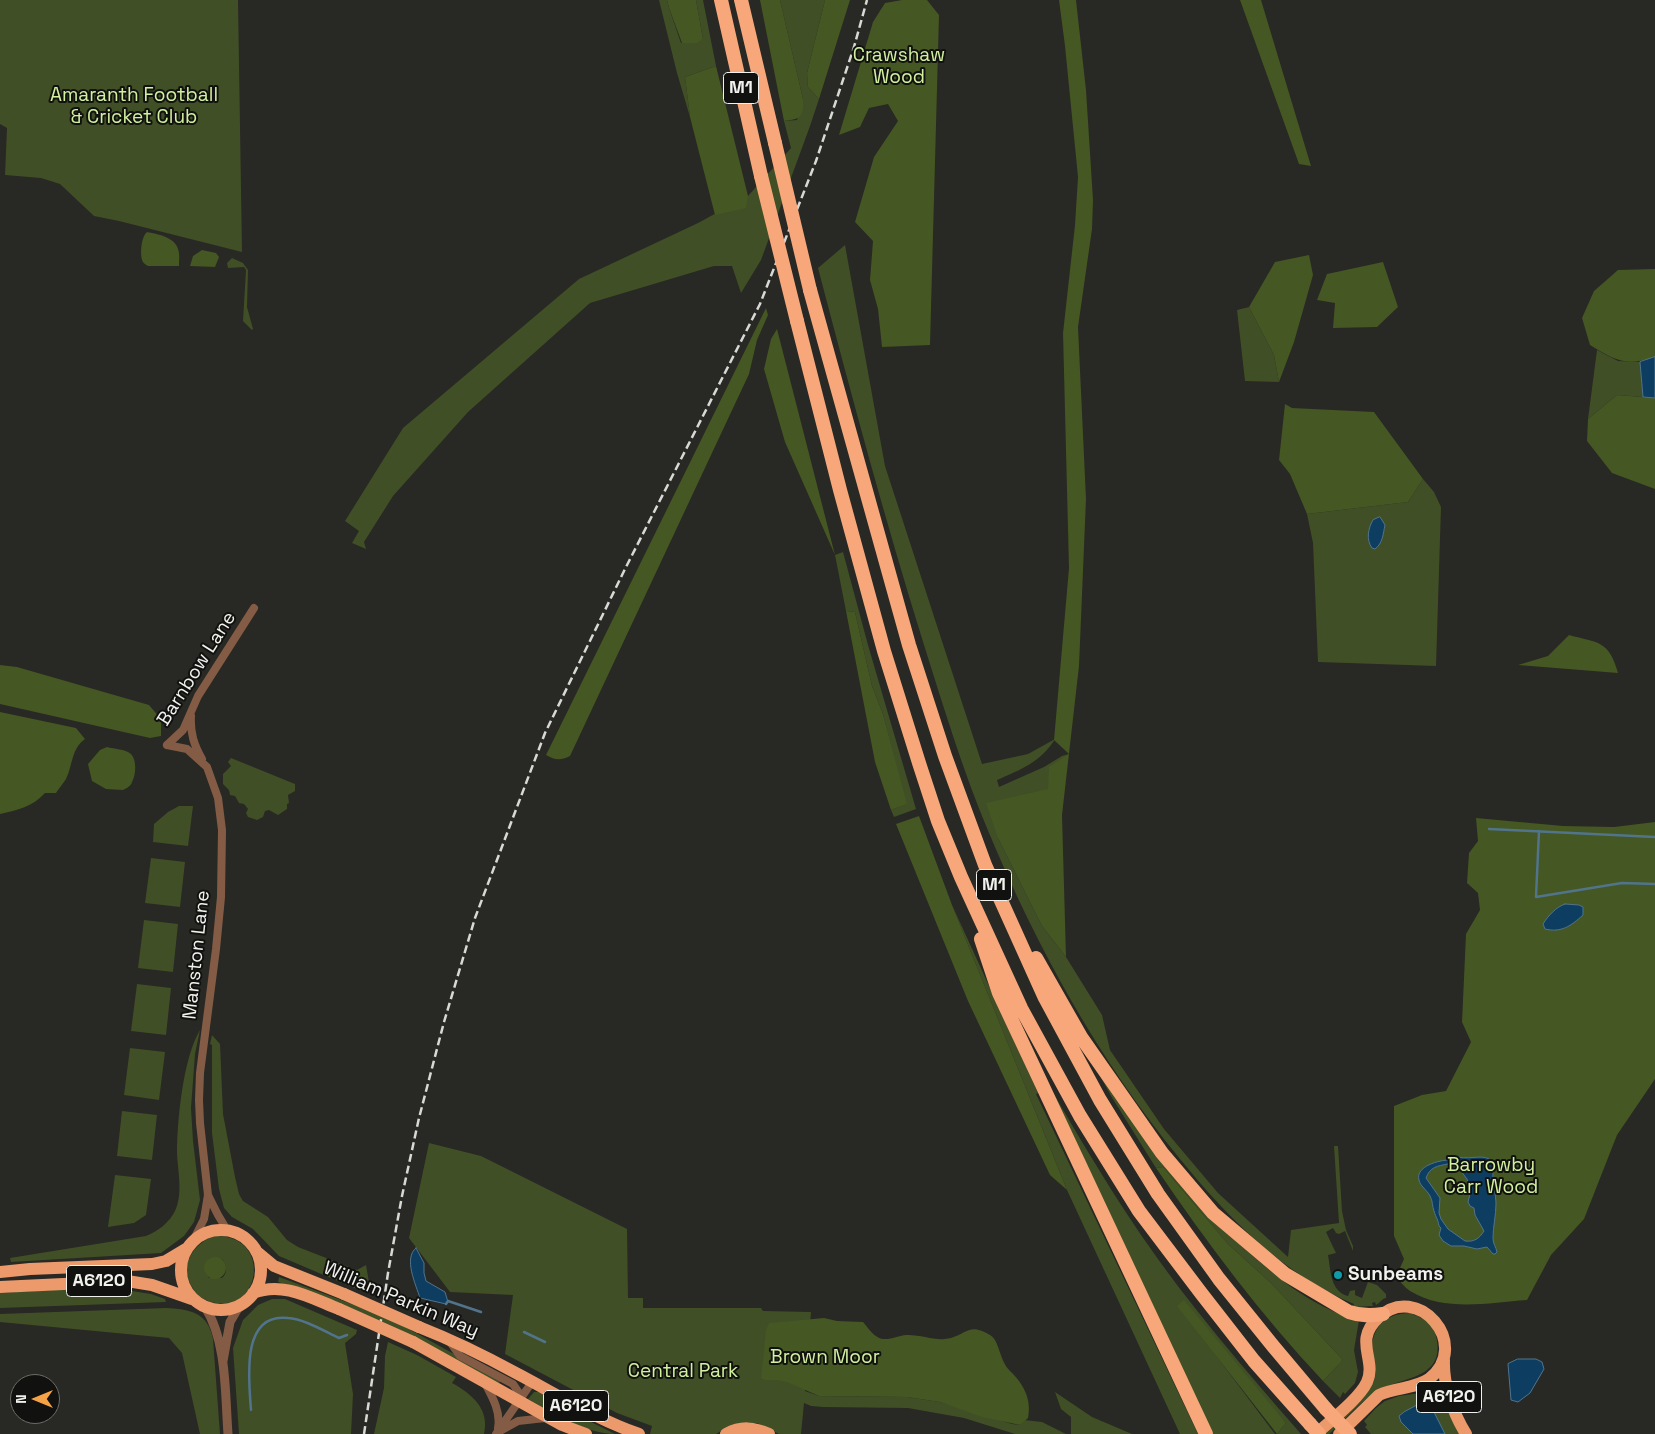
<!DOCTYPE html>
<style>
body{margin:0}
#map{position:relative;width:1655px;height:1434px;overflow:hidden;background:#282824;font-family:"Space Grotesk",sans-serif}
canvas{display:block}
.north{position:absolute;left:10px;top:1374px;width:50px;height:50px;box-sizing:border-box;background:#11110f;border:1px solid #6b6b68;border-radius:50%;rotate:270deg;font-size:14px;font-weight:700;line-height:20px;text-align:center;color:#f1f1ee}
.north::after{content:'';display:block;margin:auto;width:18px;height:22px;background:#f6a247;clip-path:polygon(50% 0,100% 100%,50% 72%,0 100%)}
</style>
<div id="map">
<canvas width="1655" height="1434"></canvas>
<div class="north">N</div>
</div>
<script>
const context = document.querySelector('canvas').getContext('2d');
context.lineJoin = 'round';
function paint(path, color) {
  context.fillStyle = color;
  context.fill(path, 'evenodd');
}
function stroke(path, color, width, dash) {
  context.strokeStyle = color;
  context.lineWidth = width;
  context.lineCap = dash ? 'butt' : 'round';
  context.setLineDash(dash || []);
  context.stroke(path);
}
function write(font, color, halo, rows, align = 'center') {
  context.font = font + ' "Space Grotesk",sans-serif';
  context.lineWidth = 4;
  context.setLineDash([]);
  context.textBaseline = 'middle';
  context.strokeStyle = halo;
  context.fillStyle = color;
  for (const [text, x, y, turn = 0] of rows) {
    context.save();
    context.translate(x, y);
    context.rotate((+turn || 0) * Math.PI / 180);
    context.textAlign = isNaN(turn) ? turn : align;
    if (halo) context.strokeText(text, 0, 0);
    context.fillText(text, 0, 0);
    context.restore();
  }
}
const green = new Path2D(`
 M0,0H238L242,252L119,221L94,216L60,184L41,178L5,175L7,128L0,124Z
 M659,0H667L669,8L681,43L703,39L696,0H703L716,66L685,77L690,117L677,73Z
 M780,0H825L807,73L808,87L819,99L810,126L761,260L741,293L732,266H714L590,303L468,412L393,496L364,542L366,549L352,543L359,531L345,521L403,428L579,279L698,223L748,196L791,148L784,121L797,120L803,99Z
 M845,245L885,466L982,764L1028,754L1055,739C1041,762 1020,770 997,780L999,787L1044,767L1062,756L1069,754L1048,789L998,838L1042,926L1066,957L1102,1015L1110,1050L1164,1129L1218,1193L1288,1257L1291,1230L1339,1223L1334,1146H1338L1342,1211L1346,1230L1353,1246V1251L1345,1231L1339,1234L1336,1233L1333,1228L1326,1232L1336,1253L1328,1255C1331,1271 1330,1291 1348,1296L1350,1291L1355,1290V1295L1362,1298L1368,1282L1377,1285L1386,1294V1298C1381,1299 1380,1303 1376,1305L1375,1302L1372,1303L1373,1306L1353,1307L1354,1304C1284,1275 1227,1217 1180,1159C1100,1062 1037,948 989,833C963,772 944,708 924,645C885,520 851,394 818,268Z
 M232,258L243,263L248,270L247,307L253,329L252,330L243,321L246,270L244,267L228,268L227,263Z
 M1249,307L1274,355L1279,382L1245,381L1237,310Z
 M1597,350L1618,361L1640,362L1643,397L1617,395L1588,419Z
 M1423,479L1434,492L1441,507L1436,666L1318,662L1313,543L1307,514L1408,502Z
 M843,552L868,645L916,809L894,817L891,810L906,804L883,714L872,686L855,612L846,611L835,555Z
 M231,758L295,784V791L288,795L289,803L287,804V809L278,815L269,810L265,811L263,817L257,820L248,817L246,813L248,809L244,804L239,803L235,796L230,795L229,790L223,784V774L231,766L228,762Z
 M179,806H193L188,846L153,842L154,824L168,812Z
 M151,858L185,862L180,907L145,903Z
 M952,905L1038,1093L1036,1094L1198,1434H1180L1067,1190Z
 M144,920L178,924L173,972L138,968Z
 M137,984L171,988L166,1035L131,1031Z
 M200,1030L195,1054L191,1108L193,1141L200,1200L194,1222L184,1236L161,1253L11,1262L10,1258L146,1236C158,1231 169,1223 175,1211C183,1194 178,1172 177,1154C177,1121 183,1058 200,1030Z
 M212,1035L220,1044L223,1114L235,1177L239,1194L243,1201L268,1217L287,1240L298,1247L357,1270L366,1265L369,1282L366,1293L279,1256L253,1229L232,1217L224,1208L219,1189L212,1133V1045L210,1044Z
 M130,1048L165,1052L159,1100L124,1095Z
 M1087,1052L1233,1238C1269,1271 1310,1308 1359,1320L1354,1350L1358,1372L1355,1383L1345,1394L1343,1392L1340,1398L1323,1381L1343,1360L1271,1283L1228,1244L1163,1167L1156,1168L1111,1096Z
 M1030,1053C1066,1115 1101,1176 1141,1235C1189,1305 1245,1370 1301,1434H1277L1286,1423L1178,1305L1275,1434H1212Z
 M122,1111L157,1115L152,1160L117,1156Z
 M429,1143L481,1156L627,1229L628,1298H643V1308H761L763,1311L811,1312L805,1391L819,1396L907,1397L940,1402L1012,1424L1020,1425L1024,1420L1042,1422L1066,1434H1015L964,1418L908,1408L823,1407L811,1406L804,1403L801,1434H779L757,1423H749L724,1429L716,1434H650L652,1426L617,1413L505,1354L513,1295L450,1292L409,1238Z
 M115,1175L151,1179L146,1215L134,1223L108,1227Z
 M214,1236C270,1233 264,1310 216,1303C206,1302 197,1296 192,1287C179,1265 193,1244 214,1236ZM222,1259C227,1265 228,1273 222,1278H209L205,1272Z
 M279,1277L379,1314L407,1328L501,1380L499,1383L304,1290L278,1282Z
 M125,1286V1290L151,1294L165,1299L166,1302L0,1308V1293Z
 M272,1299H285L357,1330L356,1334L345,1343L353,1394L351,1434H239L233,1348L243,1320L258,1305Z
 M166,1308C189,1309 208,1312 213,1339L220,1434H200L182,1353L169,1338L0,1322V1314Z
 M1409,1313C1421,1317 1433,1322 1436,1336C1447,1381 1399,1376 1374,1393C1358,1404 1344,1421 1329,1434H1320C1328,1427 1362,1398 1365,1391C1367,1387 1367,1380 1368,1376C1372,1345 1369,1315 1409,1313Z
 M388,1342L417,1355L456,1377L452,1383C472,1394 490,1409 484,1434H374L384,1388L385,1356Z
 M1441,1384L1462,1434H1371L1365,1427L1367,1425L1364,1421L1376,1408L1385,1401L1399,1396L1420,1393Z
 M534,1392H539L575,1414L615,1434C587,1434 553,1413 528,1399Z
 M1055,1392L1092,1417L1132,1434H1071V1417L1061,1409Z`);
const forest = new Path2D(`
 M667,0H696L703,39L697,43H682L669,8Z
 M760,0H780L803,99C804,117 801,119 784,121Z
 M825,0H850L819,99L808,87L807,73Z
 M902,0H927L939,15L930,345L882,347L878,309L870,280L873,241L855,222L874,157L898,121L888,104L869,108L860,127L839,135L873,22L885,3Z
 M1059,0H1076L1086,90L1093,200L1092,229L1078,327L1086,499L1079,666L1062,815L1066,957L1042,926L998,838L986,803L1048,789L1049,767L1069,754L1054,740L1069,568L1063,333L1075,225L1078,177L1065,46Z
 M1240,0H1261L1311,166L1299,164Z
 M716,66L748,196L746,208L715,215L690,117L685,77Z
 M147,232C157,234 175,237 178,249C180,254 179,260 179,266H148C145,264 143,263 142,260C140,253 141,237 147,232Z
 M202,250L216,253L219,257L215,267L190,266L193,256Z
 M1309,255L1313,275L1294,342L1279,382L1274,355L1249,307L1275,262Z
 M1383,262L1398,307L1377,327L1333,328L1335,303L1317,300L1327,274Z
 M1655,269V357C1625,367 1615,360 1590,345L1582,318L1594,291L1618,270Z
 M766,308L768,315L757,340L749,374L570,756C560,761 555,760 546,755Z
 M777,329L835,555L785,442L764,369L771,339Z
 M1617,395L1655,398V489L1612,473L1587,441L1588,419Z
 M1285,404L1292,408L1374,412L1423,479L1408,502L1307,514L1290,474L1279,460Z
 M846,611L855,612L872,686L883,714L907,804L891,810L875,762Z
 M1569,635C1598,643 1609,640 1618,673L1518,665L1548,656Z
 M0,665L17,667L149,705L161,719V736L150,738L0,704Z
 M0,712L76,728L85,739C71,749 73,765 66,779C63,784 59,788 56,793H45C32,807 18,810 0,814Z
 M107,747C114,749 125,749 131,754C137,760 136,775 132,782C131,786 127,788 123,790L106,789L92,781L88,764L100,750Z
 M919,816L952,905L1067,1190L1050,1175L968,1001L896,824Z
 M1476,818L1563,826L1614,827L1655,822V1079L1617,1135L1584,1219L1551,1255L1527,1300C1488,1303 1444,1312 1410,1291C1404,1287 1400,1281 1396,1277L1404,1259L1394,1236V1106L1422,1095L1446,1091L1471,1042L1462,1022L1466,934L1480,910L1478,893L1467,883L1469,853L1478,841Z
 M1163,1167L1228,1244L1271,1283L1343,1360L1323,1381C1261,1315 1207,1243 1156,1168Z
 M204 1268a11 11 0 1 1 22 0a11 11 0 1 1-22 0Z
 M1184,1300L1286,1423L1277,1434L1177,1306Z
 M824,1318L837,1321L863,1322C867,1326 871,1333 876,1336C885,1343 896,1336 906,1335C921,1334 936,1342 951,1338C968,1333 969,1323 990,1335C1000,1341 999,1360 1010,1371C1023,1383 1032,1399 1028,1418L1020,1425L982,1417L940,1402L907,1397L819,1396L787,1382L777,1380H765L761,1378L766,1330L769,1323Z`);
const water = new Path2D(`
 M1655,357V398L1643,397L1640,362Z
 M1380,517L1385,525C1383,534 1383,543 1375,549L1372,548C1366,540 1368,528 1373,520Z
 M1565,904L1579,905L1583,907V915C1571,926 1561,933 1545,929L1543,924C1548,916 1556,907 1565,904Z
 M1455,1156C1466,1161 1481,1154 1489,1159C1495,1163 1493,1167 1493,1173C1492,1182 1496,1194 1496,1204C1496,1215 1493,1227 1493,1238C1493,1244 1496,1247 1497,1252L1495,1254H1493L1487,1247L1477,1249L1464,1246H1451L1443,1241L1439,1235L1441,1228L1439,1226C1438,1219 1436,1218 1434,1211C1432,1206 1433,1201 1430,1196C1427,1190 1420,1186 1419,1180C1415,1166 1440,1160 1449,1160L1450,1157ZM1448,1164L1457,1166L1467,1179L1469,1185L1468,1189L1470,1194L1468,1202L1470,1206L1474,1208L1475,1215L1484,1231C1479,1239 1474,1242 1465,1241L1448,1229L1441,1219L1439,1213L1440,1198L1426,1178C1430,1167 1437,1166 1448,1164Z
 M416,1248L424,1263V1273L426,1281L445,1292L448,1302L446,1304L420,1298C416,1285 403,1258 416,1248Z
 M1518,1359H1536L1542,1362L1544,1369L1530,1393L1518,1402L1511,1400L1508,1364Z
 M1419,1404H1428L1433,1410L1445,1434H1413L1401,1422L1399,1416L1404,1412Z`);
const stream = new Path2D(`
 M1489,829L1655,837
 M1539,831L1536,897L1622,883L1655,884
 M446,1304L448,1301L481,1312
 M524,1332L545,1342
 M251,1410C249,1381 240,1312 288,1318C304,1319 324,1331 339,1338L347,1335`);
const minor = new Path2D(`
 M191,716C190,733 194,745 202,759
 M167,745L187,749L207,767L218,798L222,830L221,897L216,949L200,1073L199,1100L200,1123L208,1195L204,1219L193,1241
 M167,745L183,730L198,696L254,608
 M208,1195L218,1215L227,1230
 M450,1342L460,1356L513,1384L521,1396
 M486,1385C493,1398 501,1413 498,1428
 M500,1431L518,1421L545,1418
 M496,1434L532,1382`);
const tertiary = new Path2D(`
 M205,1307C227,1341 225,1394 228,1434
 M223,1361L230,1322L240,1305`);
const trunk = new Path2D(`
 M181 1270a40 40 0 1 1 80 0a40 40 0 1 1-80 0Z
 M256,1251L274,1266L344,1294
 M0,1272L30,1269L152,1264L166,1261L186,1249
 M0,1287L127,1281L152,1285L192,1299
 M253,1293C283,1281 311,1298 339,1309
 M419,1327C452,1340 485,1356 516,1373C556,1394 596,1419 639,1434
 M413,1342L562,1425L586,1434
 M1444,1360C1443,1385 1453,1413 1466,1434
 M726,1434C741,1426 754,1427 769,1434
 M1316,1434C1330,1421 1359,1399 1367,1382C1377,1360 1353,1341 1378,1318C1417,1280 1473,1345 1429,1379C1415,1389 1395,1387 1379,1395L1339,1434`);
const motorway = new Path2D(`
 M721,0L761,176
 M741,0L775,143
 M810,290L909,645L945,756L985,865L1045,998L1100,1100L1158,1194L1219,1279L1273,1346L1326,1409
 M797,321L840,490L884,651L919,763L938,821L961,877L1021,1008L1080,1116L1139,1211L1201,1293L1254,1361L1310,1424
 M981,939L999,993L1206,1434
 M1036,958L1081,1037L1162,1153L1213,1213L1285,1274L1349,1312C1361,1316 1370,1316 1383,1314`);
const rail = new Path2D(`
 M364,1434L388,1273L402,1196L419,1118L444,1022L475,918L545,733L626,567L760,304L816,161L854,47L867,0`);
const trunkBridge = new Path2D(`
 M344,1294L419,1327
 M339,1309L413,1342`);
const motorwayBridge = new Path2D(`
 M775,143L810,290
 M761,176L797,321
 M1326,1409L1350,1434
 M1310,1424L1319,1434`);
const markers = [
 [1338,1275,5,"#0f9aa8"]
];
const shields = [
 [741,88,35],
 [994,885,35],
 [99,1281,65],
 [1449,1397,65],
 [576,1406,65]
];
const shieldNames = [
 ["M1",741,88],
 ["M1",994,885],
 ["A6120",99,1281],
 ["A6120",1449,1397],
 ["A6120",576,1406]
];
const parkNames = [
 ["Crawshaw",899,56],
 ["Wood",899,78],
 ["Amaranth Football",134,96],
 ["& Cricket Club",134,118],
 ["Barrowby",1491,1166],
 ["Carr Wood",1491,1188],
 ["Brown Moor",825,1358],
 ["Central Park",683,1372]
];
const streetNames = [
 ["Barnbow Lane",197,669,-58],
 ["Manston Lane",197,955,-84],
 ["William Parkin Way",401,1300,23]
];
const poiNames = [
 ["Sunbeams",1348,1275]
];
paint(green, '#404f25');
paint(forest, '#455722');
paint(water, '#0d3e62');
stroke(water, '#51748c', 1);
stroke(stream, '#51748c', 2.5);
stroke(minor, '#845c45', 8);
stroke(tertiary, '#845c45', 9);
stroke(trunk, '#ec9a6c', 12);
stroke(motorway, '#f7a77a', 14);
stroke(rail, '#d8d8d5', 2.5, [8, 4]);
stroke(trunkBridge, '#ec9a6c', 12);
stroke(motorwayBridge, '#f7a77a', 14);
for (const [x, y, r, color] of markers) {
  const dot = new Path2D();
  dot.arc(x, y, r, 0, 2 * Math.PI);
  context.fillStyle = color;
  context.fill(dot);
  stroke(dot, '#11110f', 2);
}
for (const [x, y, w] of shields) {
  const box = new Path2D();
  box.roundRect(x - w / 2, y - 15.5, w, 31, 4);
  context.fillStyle = '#11110f';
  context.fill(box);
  stroke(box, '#f1f1ee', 1);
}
write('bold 18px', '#f1f1ee', null, shieldNames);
write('19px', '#d2f19f', '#11110f', parkNames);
write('19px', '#f1f1ee', '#11110f', streetNames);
write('bold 19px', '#f1f1ee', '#11110f', poiNames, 'left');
</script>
